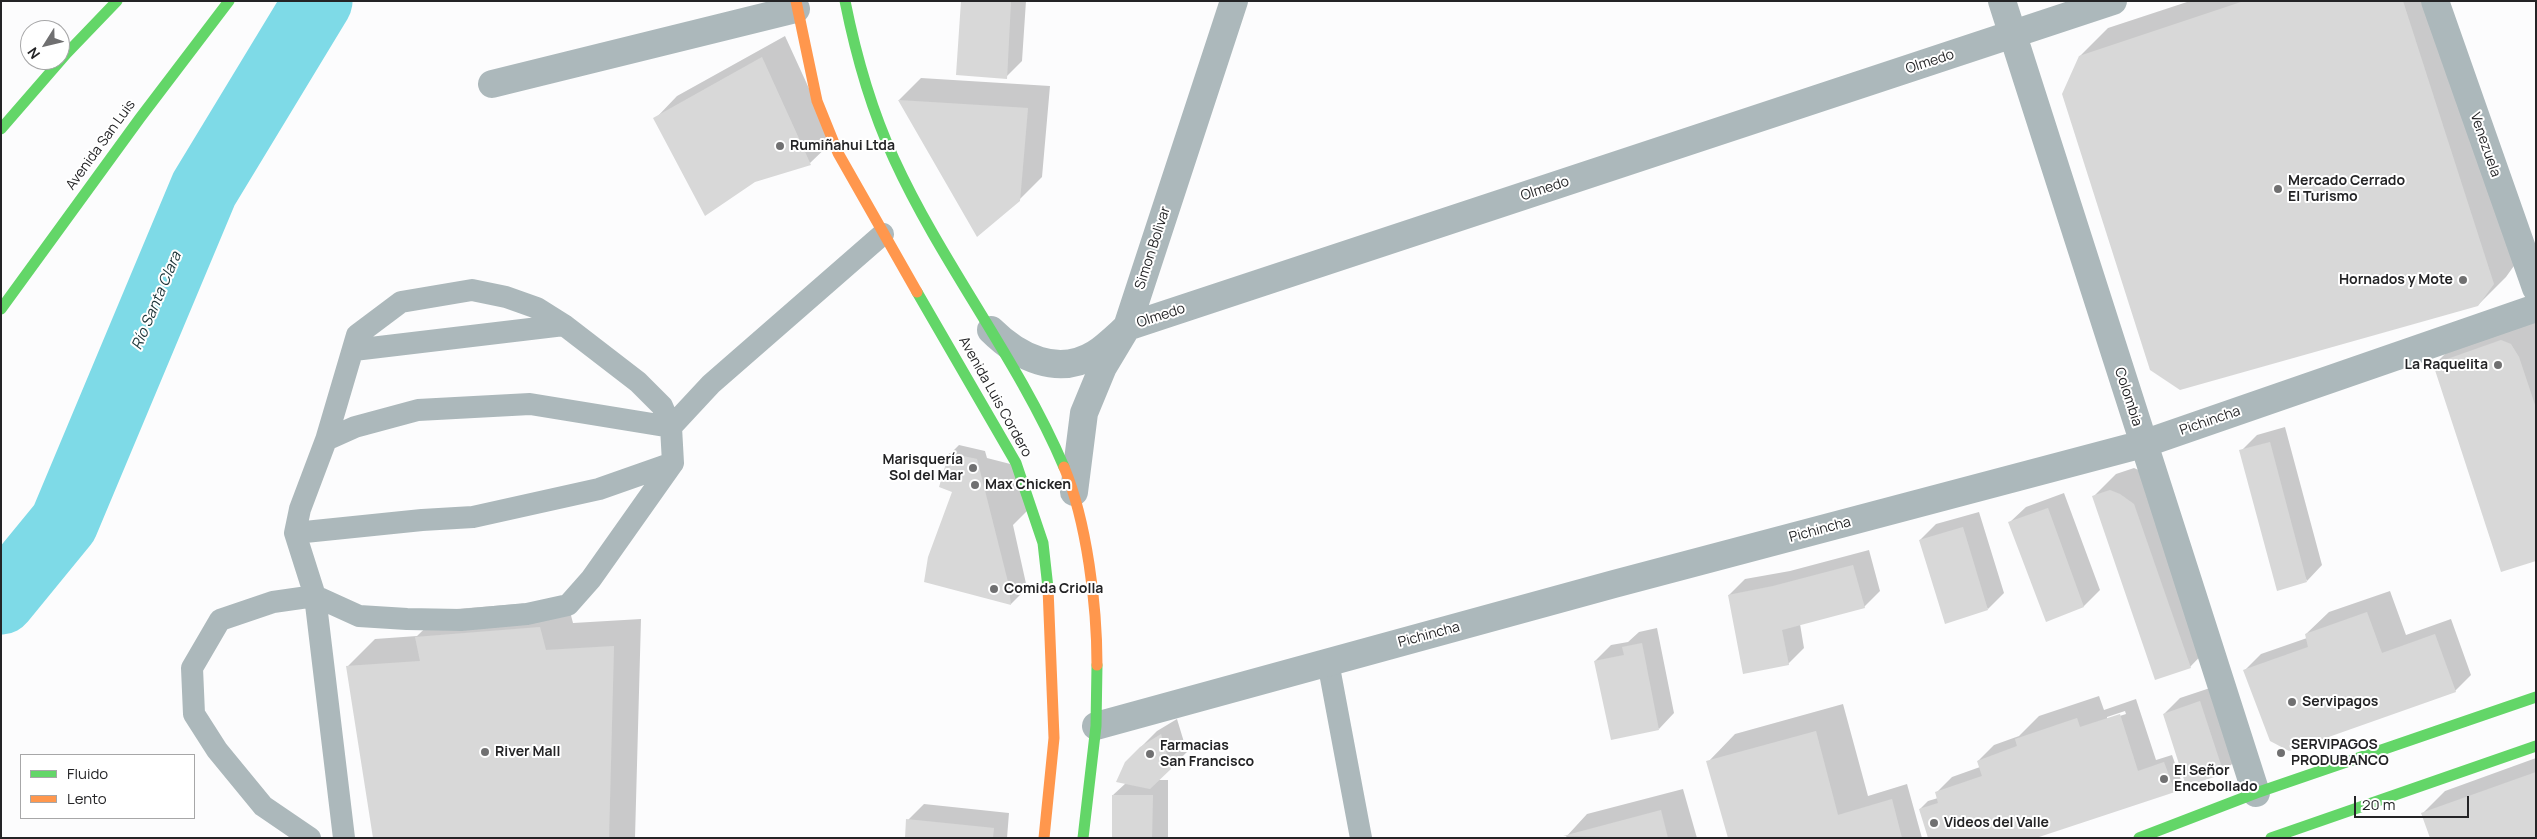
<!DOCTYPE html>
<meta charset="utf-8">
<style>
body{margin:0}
#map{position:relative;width:2537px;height:839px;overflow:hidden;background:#fcfcfd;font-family:Manrope,sans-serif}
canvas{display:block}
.frame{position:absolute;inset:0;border:2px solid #242426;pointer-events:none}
.legend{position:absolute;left:20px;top:754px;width:175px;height:65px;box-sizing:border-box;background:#fff;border:1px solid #a7a7a8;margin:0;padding:6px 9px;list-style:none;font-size:15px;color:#242426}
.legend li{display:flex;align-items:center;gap:10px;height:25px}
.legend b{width:25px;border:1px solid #a7a7a8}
.north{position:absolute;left:20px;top:20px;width:50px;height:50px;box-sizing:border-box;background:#fff;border:1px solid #a7a7a8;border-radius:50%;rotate:234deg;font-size:14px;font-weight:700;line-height:20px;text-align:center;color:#242426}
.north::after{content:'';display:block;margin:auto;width:18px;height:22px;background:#707071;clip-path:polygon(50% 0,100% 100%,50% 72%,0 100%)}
.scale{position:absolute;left:2354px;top:796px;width:115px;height:22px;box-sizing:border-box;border:2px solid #242426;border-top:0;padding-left:6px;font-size:15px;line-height:18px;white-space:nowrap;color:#242426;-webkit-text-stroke:4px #fff;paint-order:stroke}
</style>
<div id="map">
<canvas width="2537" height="839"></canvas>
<div class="frame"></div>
<ul class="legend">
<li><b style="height:6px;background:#63d668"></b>Fluido</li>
<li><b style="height:6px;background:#ff974d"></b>Lento</li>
</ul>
<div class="north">N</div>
<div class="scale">20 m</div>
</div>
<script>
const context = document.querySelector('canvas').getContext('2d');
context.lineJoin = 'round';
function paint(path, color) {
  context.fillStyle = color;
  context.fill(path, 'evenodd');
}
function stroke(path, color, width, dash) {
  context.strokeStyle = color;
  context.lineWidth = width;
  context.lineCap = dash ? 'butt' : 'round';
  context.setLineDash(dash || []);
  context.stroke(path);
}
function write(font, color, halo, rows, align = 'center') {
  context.font = font + ' Manrope,sans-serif';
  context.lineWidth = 4;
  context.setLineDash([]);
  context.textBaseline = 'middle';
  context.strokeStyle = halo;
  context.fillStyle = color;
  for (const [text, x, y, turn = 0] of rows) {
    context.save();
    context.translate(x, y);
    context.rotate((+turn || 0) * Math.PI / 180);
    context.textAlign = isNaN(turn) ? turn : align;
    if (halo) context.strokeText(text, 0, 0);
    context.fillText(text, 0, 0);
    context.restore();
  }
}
const shadow = new Path2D(`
 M962,1H1026L1022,61L1006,77Z
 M2190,1H2439L2521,256L2506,277L2478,305L2080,56L2108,28Z
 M785,36L833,141L810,163L655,119L677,96Z
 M921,78L1050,86L1042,177L1019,200L899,100Z
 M2536,316V559L2434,365L2462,337Z
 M2285,427L2322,565L2307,581L2241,451L2257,435Z
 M959,445L985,451L987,458L1022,467L1031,507L1013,525L1027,588L1011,604L925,581L953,491L951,453Z
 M2134,468L2143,472L2212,644L2190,667L2093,497L2116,474Z
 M2064,493L2100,590L2084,606L2046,620L2010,522L2026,507Z
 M1979,512L2004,593L1988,609L1920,540L1936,524Z
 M1869,550L1880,591L1864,607L1800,624L1804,648L1788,664L1729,595L1745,579L1790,571Z
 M2390,591L2406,635L2451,619L2471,675L2455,691L2245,670L2261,654L2307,638L2306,634L2329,612Z
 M567,600L573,623L641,619L635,838H374L347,667L375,639L417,636L444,610Z
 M1657,628L1674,713L1659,729L1595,661L1611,645L1628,642L1639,632Z
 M2216,686L2239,757L2223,773L2164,714L2180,698Z
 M2099,696L2104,710L2136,699L2156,760L2172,755L2182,783L2174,791L1920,809L1928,801L1938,798L1936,793L1952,777L1980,767L1978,761L1994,745L2019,736L2039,716ZM2125,711L2126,714L2107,720V717Z
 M1843,704L1868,796L1907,784L1922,838H1729L1708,762L1735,734Z
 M1177,719L1187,752L1158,780H1168V838H1113V795L1126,783V762L1157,731Z
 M2536,758V838L2422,814L2445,791Z
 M1683,789L1697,838H1565L1587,814Z
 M924,804L1009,813L1007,838H906L908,820Z`);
const river = new Path2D(`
 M1,600L64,523L204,189L318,1`);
const building = new Path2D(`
 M961,1H1011L1007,79L956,75Z
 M2244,1H2403L2494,284L2478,306L2180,390L2150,370L2062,94L2079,56Z
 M762,57L811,165L755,182L705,216L653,118Z
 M898,100L1028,108L1020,201L977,237Z
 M2501,340L2511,344L2519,357L2536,408V561L2501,572L2433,364Z
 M2270,442L2307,582L2277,591L2239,450Z
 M949,453L977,459L1008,582L1011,605L924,582L928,557L952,492L939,487Z
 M2110,490L2120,494L2134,504L2191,668L2155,680L2092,496Z
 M2048,508L2084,607L2046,622L2008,522Z
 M1963,527L1988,610L1945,624L1919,540Z
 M1853,565L1865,608L1782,630L1789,665L1743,674L1728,595L1773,586Z
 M2367,612L2382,653L2435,634L2456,692L2289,751L2270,741L2243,670L2308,647L2305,634Z
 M540,627L546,650L614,646L609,838H373L346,666L420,661L415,637Z
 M1642,643L1659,730L1611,740L1594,661L1624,655L1622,647Z
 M2200,701L2224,774L2186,786L2163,714Z
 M2120,714L2138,771L2164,762L2175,792L2036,838H1928L1919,809L1938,803L1935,792L1982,776L1977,761L2017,746L2015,739L2077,718L2080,727Z
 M1816,731L1838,815L1892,799L1902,838H1728L1706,761Z
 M1161,734L1171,769L1150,789L1116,782L1125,762L1140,747Z
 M2536,772V838H2430L2421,813Z
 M1112,795H1153L1152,838H1112Z
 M1661,810L1668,838L1563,836Z
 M906,819L994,828L993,838H905Z`);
const lane = new Path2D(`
 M354,350L564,325
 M295,533L422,520L473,517L599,489L673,463
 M1328,662L1361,838
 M310,838L263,806L217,750L194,714L192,668L220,620L273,602L315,596L359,616L407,619L461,620L527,614L568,605L591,579L673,463L671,427L662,406L638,382L564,325L537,308L506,297L472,290L401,302L357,335L326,440
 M344,838L315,596L295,533L300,509L326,440L355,427L418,410L530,404L671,427L711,384L883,234`);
const street = new Path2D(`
 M2002,1L2256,793
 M2435,1L2536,288
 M492,84L796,9
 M991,330C1018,357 1058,377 1095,354C1106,347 1117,336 1127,327L2113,1
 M1074,492L1084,413L1103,367L1127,327L1234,1
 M1096,726L1614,584L2143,444L2536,308`);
const fast = new Path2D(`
 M845,1C856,56 871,109 894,159C943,266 1018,359 1064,467
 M1,129L67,53L117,1
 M917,292L1016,463L1043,543L1048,588
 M1,309L140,118L229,1
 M1083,838L1096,726L1097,665
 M2139,838L2256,793L2536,697
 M2271,838L2536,746`);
const slow = new Path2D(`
 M796,1L817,101L838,153L917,292
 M1064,467C1087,522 1097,606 1097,665
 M1044,838L1054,738L1048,588`);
const markers = [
 [780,146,5,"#707071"],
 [2278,189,5,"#707071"],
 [2463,280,5,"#707071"],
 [2498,365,5,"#707071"],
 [973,468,5,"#707071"],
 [975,485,5,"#707071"],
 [994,589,5,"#707071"],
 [2292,702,5,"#707071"],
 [485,752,5,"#707071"],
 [2281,753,5,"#707071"],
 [1150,754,5,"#707071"],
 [2164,779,5,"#707071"],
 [1934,823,5,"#707071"]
];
const streetNames = [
 ["Olmedo",1930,62,-18],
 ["Avenida San Luis",101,145,-54],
 ["Venezuela",2485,145,71],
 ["Olmedo",1545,189,-18],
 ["Simon Bolìvar",1153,248,-72],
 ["Olmedo",1161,316,-18],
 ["Avenida Luis Cordero",995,397,61],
 ["Colombia",2128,397,72],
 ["Pichincha",2210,421,-19],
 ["Pichincha",1820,530,-15],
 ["Pichincha",1429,635,-15]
];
const poiNames = [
 ["Rumiñahui Ltda",790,146],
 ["Mercado Cerrado",2288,181],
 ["El Turismo",2288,197],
 ["Hornados y Mote",2453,280,"right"],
 ["La Raquelita",2488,365,"right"],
 ["Marisquería",963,460,"right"],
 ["Sol del Mar",963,476,"right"],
 ["Max Chicken",985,485],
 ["Comida Criolla",1004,589],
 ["Servipagos",2302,702],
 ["SERVIPAGOS",2291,745],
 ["PRODUBANCO",2291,761],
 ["Farmacias",1160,746],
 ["San Francisco",1160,762],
 ["River Mall",495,752],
 ["El Señor",2174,771],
 ["Encebollado",2174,787],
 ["Videos del Valle",1944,823]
];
const waterNames = [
 ["Río Santa Clara",157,301,-67]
];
paint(shadow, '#0003');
stroke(river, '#7edae7', 69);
paint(building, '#d8d8d8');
stroke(lane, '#acb8bb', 22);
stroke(street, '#acb8bb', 28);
stroke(fast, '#63d668', 11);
stroke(slow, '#ff974d', 11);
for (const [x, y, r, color] of markers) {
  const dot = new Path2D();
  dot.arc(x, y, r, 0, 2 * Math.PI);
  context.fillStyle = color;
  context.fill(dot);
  stroke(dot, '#fff', 2);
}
write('14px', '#242426', '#fff', streetNames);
write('bold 14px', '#242426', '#fff', poiNames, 'left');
write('italic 15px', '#20373a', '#fff', waterNames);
</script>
